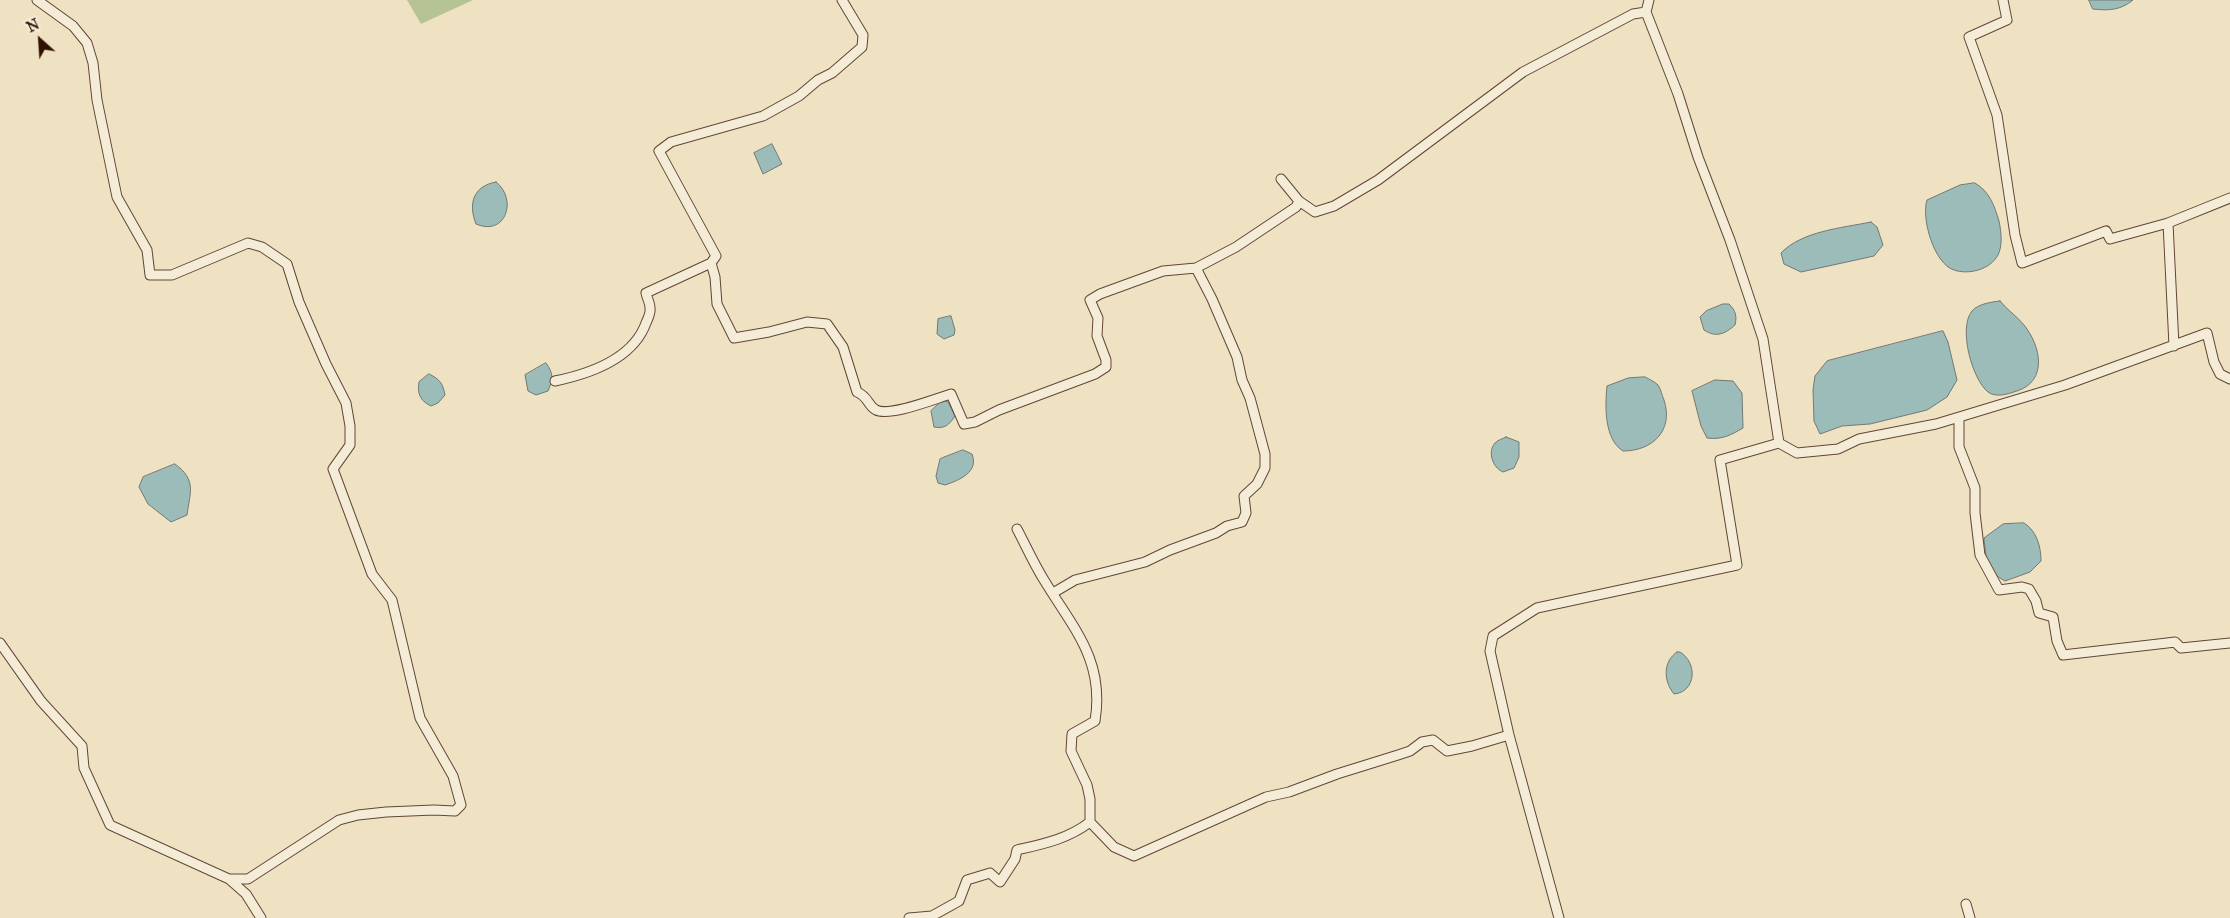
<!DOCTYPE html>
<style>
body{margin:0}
#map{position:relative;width:2230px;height:918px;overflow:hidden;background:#efe2c2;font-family:"IM FELL Great Primer",serif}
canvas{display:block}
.north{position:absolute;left:15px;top:15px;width:50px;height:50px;-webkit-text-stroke:4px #f5ecd7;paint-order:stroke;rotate:334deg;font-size:14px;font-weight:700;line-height:20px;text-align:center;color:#331206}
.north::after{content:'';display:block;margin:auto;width:18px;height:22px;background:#331206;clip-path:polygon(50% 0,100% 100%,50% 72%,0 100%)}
</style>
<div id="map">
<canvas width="2230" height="918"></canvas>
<div class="north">N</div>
</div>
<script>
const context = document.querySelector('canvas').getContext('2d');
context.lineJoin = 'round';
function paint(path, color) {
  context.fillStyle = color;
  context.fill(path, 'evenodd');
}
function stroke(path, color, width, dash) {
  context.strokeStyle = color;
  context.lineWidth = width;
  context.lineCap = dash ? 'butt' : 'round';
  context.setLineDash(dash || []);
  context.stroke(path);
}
const green = new Path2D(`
 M407,0H473L421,24Z`);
const water = new Path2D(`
 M2089,0H2133C2121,10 2109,11 2093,9Z
 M772,144L782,164L763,174L754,153Z
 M496,182C518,199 506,237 476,224C468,204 473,186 496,182Z
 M1975,183C1990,192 1994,205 1999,221C2001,231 2003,245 1998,255C1990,270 1968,275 1954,270C1934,264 1921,218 1927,200L1960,185Z
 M1871,222L1877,227L1883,245L1874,256L1801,272L1784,264L1781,253C1802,231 1842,228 1871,222Z
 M2000,301C2007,310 2017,316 2024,325C2041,346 2048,381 2017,391C2008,394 1996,398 1988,392C1972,379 1958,328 1972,311C1978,304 1991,302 2000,301Z
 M1723,304H1729C1736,311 1737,316 1735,325C1725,334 1716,338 1704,330L1700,317L1706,311Z
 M951,316L955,330L954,335L944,339L937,334L938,319Z
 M1943,331L1948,342L1957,380L1947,397L1927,410L1870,424L1842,426L1820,434L1814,421L1813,390L1815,376L1827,361Z
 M546,363C554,374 553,379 548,391L536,395L528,391L525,375Z
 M429,374C440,379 443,384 445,395L438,403L431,406C420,401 417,393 419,382Z
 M1645,377C1649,379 1655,382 1658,385C1661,389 1662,396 1664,400C1674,431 1652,451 1623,451C1604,439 1605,406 1607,386L1628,378Z
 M1715,380L1733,381L1742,393L1743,428C1731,435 1722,440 1707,438L1701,426L1692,391Z
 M943,400L948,402L955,416C949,425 945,429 934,427L931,411Z
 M1506,437L1519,442V457L1514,468L1503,472C1493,468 1487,452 1495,443C1498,440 1502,439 1506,437Z
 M963,450L972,454C979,472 960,480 945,485L938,483L936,476L940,459Z
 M175,464C197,480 190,492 187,515L171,522L148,504L139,487L143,477Z
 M2024,523C2037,531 2041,547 2041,561L2030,572L2005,581C1986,571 1986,558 1984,538L2003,524Z
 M1677,652H1680C1698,663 1696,692 1674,694C1664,682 1662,662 1677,652Z`);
const street = new Path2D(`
 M37,0L73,26L87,43L93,63L97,100L117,197L147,250L150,275H172L248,243L262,247L287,264L299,302L326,364L346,403L350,426V445L333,469L372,574L392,600L420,718L453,776L461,805L455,811L434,810L386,812L358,815L339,820L248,879H229
 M2003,0L2007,20L1969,37L1997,115L2015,235L2022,263L2106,231L2110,239L2168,223L2230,198
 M1299,201L1315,212L1334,206L1378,180L1523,72L1633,14L1646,12
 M2168,223L2174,346
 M711,263L715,277L717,304L734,338L769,332L807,322L827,324L843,347L857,392C869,397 867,405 876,410C890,417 934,399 951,394L964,424L975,422L999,410L1095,374L1106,367V360L1097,336L1098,318L1090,300L1100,294L1163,271L1196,268L1236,247L1296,207L1299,201L1281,179
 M555,381C589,374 633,359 646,323C648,318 651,313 650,308C650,303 647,298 646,293L711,263L716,256L659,151L671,142L763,116L799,96L818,80L832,73L862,47L863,35L842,0
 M1959,418V447L1975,488V513L1980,555L1999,590L2022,587L2029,589L2036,601L2039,613L2053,617L2057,641L2063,655L2167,643L2175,642L2181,648L2230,643
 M1779,443L1797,453L1838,449L1859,439L1936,424L2065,385L2207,333L2214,362L2220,374L2230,379
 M1053,593L1075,580L1145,562L1170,550L1216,533L1227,526L1242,522L1246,513L1244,496L1257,484L1265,468V454L1250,398L1242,380L1237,357L1212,299L1196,268
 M0,643L41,701L82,746L84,768L110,825L229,879L246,894L261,918
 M1090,822L1114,847L1134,856L1266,797L1289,792L1337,774L1398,755L1410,751L1422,742L1433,740L1447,751L1472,746L1509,735
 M1966,904L1970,918
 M909,918L932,916L959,901L967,880L990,873L1000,882L1015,859L1017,850C1043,844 1068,839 1090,822V799L1087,785L1071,751L1072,734L1095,721C1105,660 1073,628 1044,580C1034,564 1026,546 1017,529
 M1559,918L1509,735L1490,651L1493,636L1537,608L1737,565L1720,460L1779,443L1763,339L1730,240L1698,157L1678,94L1646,12L1649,0`);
paint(green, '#b6c495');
paint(water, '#9cbcba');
stroke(water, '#727872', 1);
stroke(street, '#624635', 11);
stroke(street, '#f5ecd7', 9);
</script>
